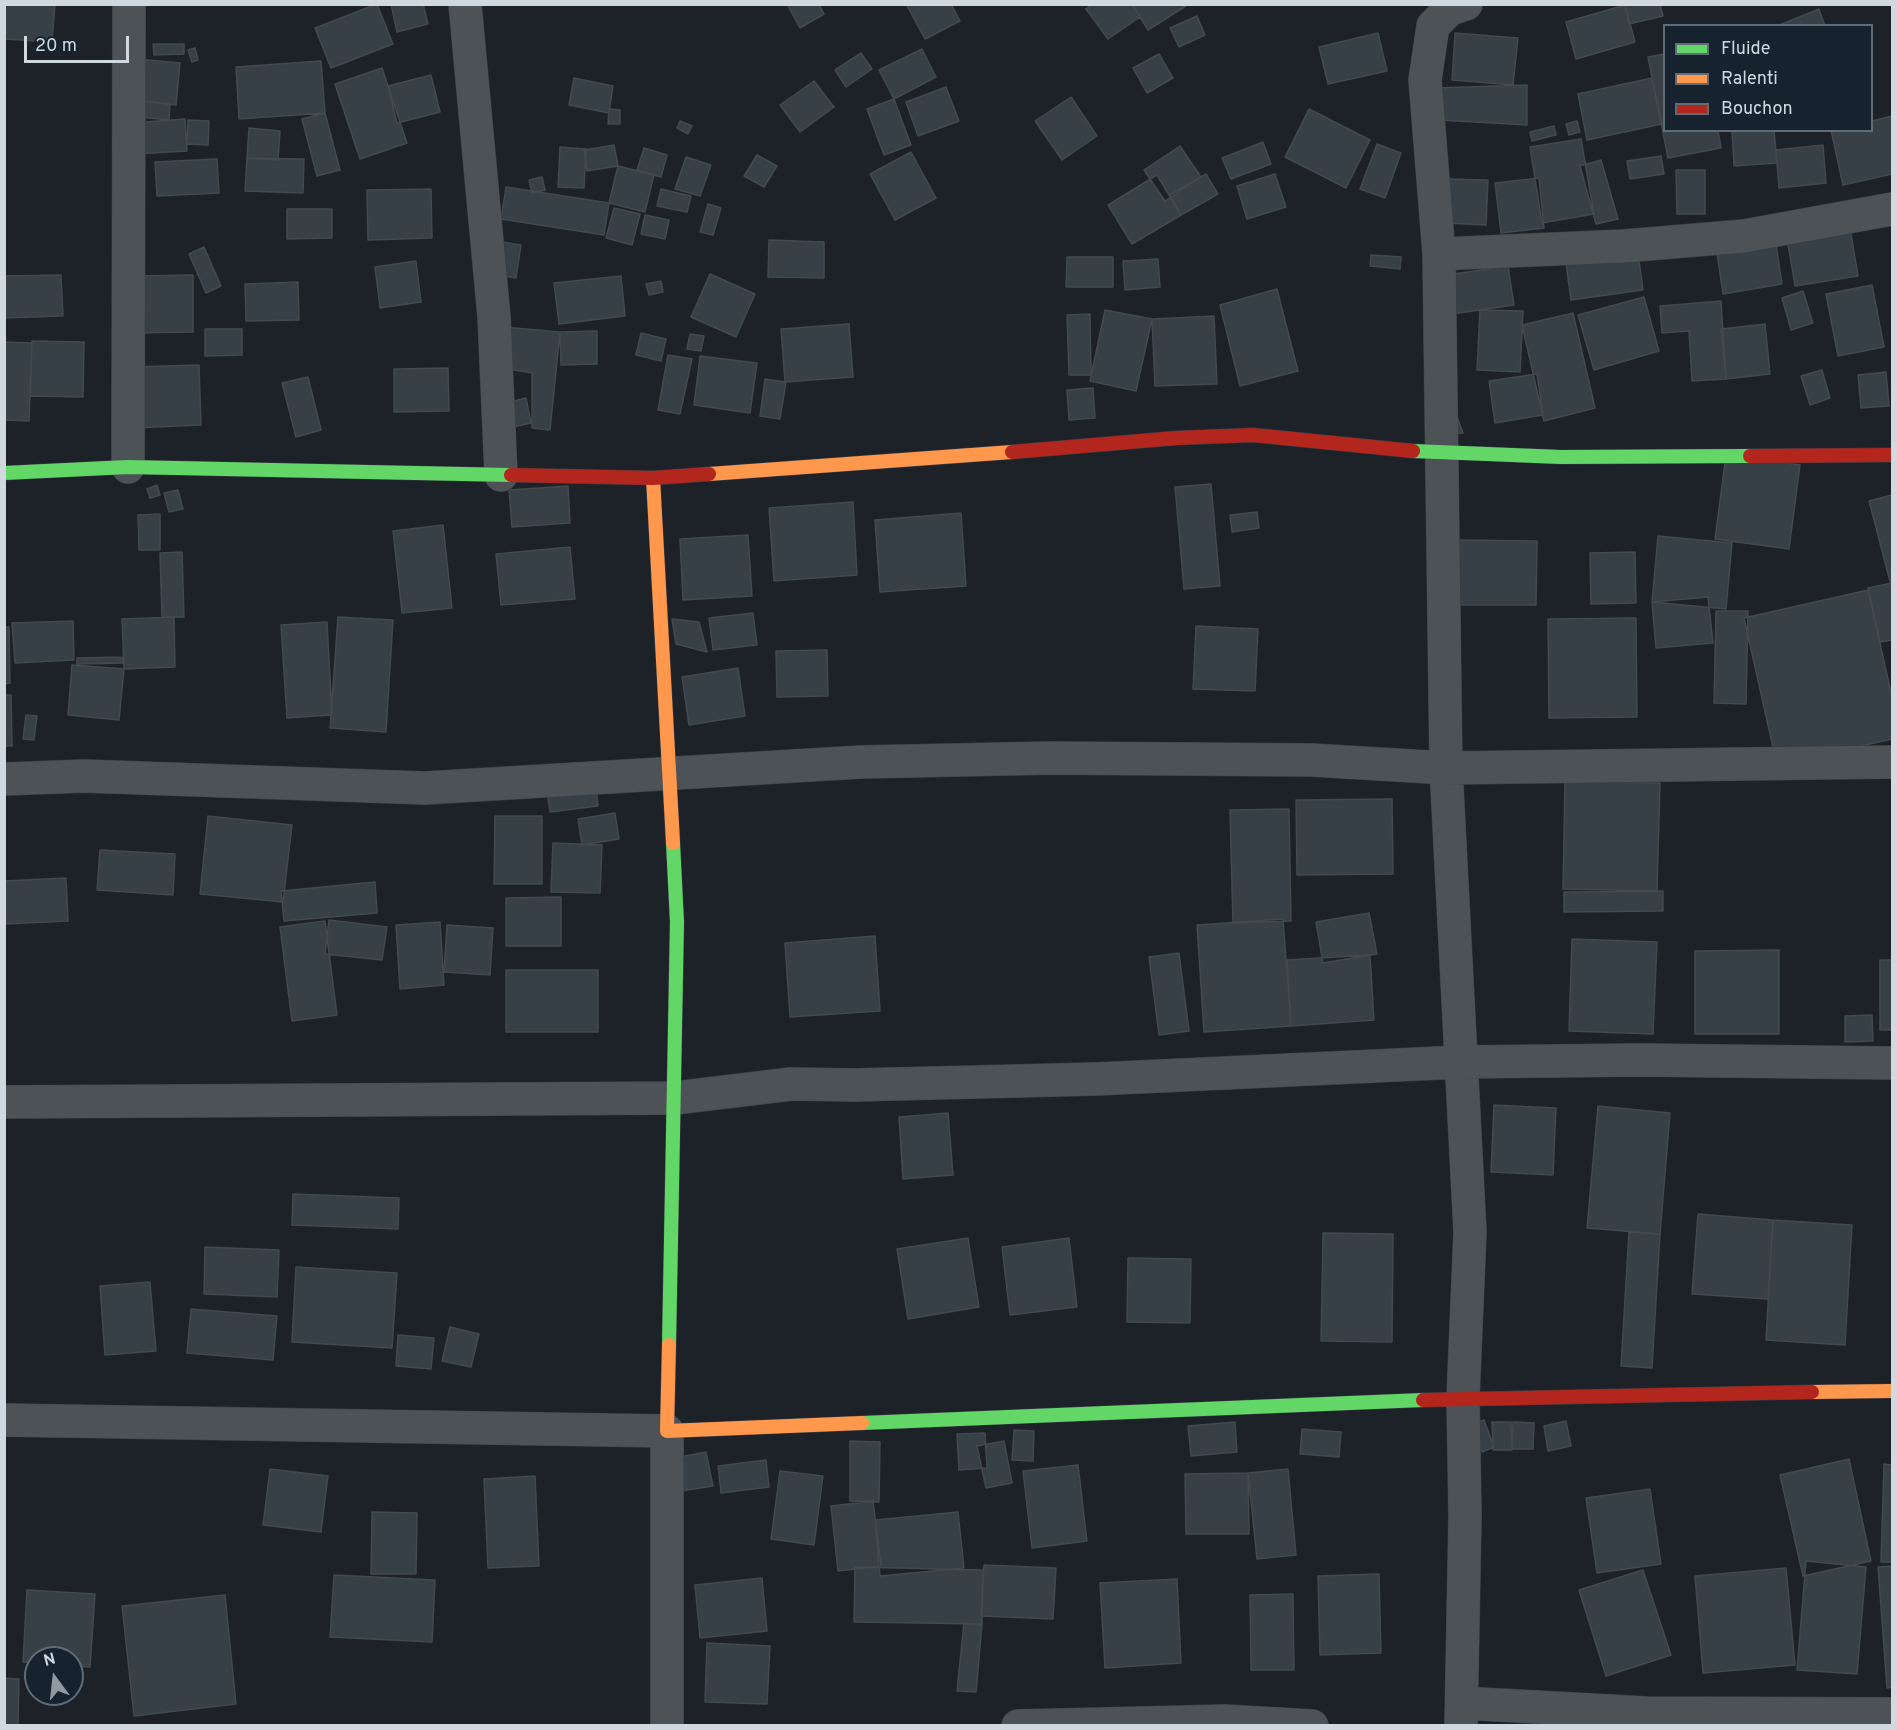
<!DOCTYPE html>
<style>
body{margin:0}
#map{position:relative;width:1897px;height:1730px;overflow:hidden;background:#1c2228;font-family:Overpass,sans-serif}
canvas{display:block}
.frame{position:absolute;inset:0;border:6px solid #d0d9e0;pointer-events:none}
.legend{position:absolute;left:1663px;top:24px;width:210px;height:108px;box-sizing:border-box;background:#16232e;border:2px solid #606c75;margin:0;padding:8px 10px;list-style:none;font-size:18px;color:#d0d9e0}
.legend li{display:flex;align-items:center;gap:12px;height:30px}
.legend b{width:30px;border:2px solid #606c75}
.north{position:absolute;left:24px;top:1646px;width:60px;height:60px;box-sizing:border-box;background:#16232e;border:2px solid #606c75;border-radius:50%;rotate:345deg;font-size:16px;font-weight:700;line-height:24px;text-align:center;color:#d0d9e0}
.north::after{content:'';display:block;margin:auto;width:21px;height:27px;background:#9199a0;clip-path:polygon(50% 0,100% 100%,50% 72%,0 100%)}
.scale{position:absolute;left:24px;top:36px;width:105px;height:27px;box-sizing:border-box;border:3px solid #d0d9e0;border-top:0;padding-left:8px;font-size:18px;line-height:21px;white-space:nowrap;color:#d0d9e0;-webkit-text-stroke:4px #16232e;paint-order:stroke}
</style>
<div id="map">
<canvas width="1897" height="1730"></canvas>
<div class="frame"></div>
<ul class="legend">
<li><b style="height:8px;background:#63d668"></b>Fluide</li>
<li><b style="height:8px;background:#ff974d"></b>Ralenti</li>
<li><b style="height:8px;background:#b3261e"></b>Bouchon</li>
</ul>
<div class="north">N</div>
<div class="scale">20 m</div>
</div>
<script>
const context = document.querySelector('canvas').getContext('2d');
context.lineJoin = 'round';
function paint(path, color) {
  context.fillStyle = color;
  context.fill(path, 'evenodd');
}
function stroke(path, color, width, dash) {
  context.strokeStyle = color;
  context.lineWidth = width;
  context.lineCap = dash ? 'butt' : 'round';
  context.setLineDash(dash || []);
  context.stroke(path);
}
const building = new Path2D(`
 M4,4H55L52,42L4,39Z
 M377,4L393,44L331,68L315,28Z
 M391,4H423L428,24L397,32Z
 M787,4H819L824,14L800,28Z
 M906,4H951L960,21L925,39Z
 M1092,4H1132L1140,17L1108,39L1086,9Z
 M1132,4H1189L1148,30Z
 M1660,4L1663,16L1629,24L1625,4Z
 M1625,5L1635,42L1576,59L1566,22Z
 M1819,9L1825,26H1777Z
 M1197,16L1205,35L1179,47L1170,28Z
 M1378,33L1387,71L1328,84L1319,47Z
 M1455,33L1518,38L1513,85L1452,80Z
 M153,44H184V54L154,55Z
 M195,48L198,60L192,62L188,50Z
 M922,49L936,77L894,99L879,70Z
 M861,53L872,69L846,87L835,70Z
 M1159,54L1173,78L1147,93L1133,68Z
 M1664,54V130H1718L1721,148L1668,158L1648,57Z
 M137,59L180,63L176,105L133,100Z
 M321,61L325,113L239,119L236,67Z
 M382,68L407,143L360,159L335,84Z
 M431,75L440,112L397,123L388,86Z
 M574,78L613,86L609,113L569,105Z
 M1652,78L1662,124L1587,140L1578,94Z
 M814,81L834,107L800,132L780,105Z
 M1527,85V125L1439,120L1436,88Z
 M946,87L959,121L918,136L906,102Z
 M1071,97L1097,136L1062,160L1035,121Z
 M894,99L911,145L884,155L867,109Z
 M132,100L170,104L169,120L130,116Z
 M609,109L620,110V124H608Z
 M1309,109L1370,140L1346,188L1285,157Z
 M325,113L340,170L317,176L302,119Z
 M1892,116V174L1843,185L1831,130H1872V121Z
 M185,119L187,151L133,154L131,123Z
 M188,120L209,121L208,145L187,144Z
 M680,121L692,126L688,134L677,128Z
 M1577,121L1580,132L1569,135L1566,124Z
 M1554,126L1556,135L1532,141L1530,132Z
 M249,128L280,131L278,160L247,158Z
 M1732,130H1774L1777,163L1734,166Z
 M1581,139L1594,214L1542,223L1530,147Z
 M1263,142L1271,164L1231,179L1222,158Z
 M1377,144L1401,153L1385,198L1360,189Z
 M614,145L618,166L587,171L584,150Z
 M1823,145L1826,183L1779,188L1776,150Z
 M1180,146L1201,177L1165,201L1144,170Z
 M560,147L586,149L584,188L558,187Z
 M644,148L667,155L661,177L637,170Z
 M911,152L936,198L895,220L870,174Z
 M757,155L777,166L764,187L744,176Z
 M1661,156L1664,174L1630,179L1627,161Z
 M686,157L711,165L700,196L675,189Z
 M247,158L304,159L303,193L245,191Z
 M217,159L219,193L157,196L155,162Z
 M1601,160L1618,219L1596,224L1580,166Z
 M618,166L654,175L645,212L609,203Z
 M1676,170H1705V214H1677Z
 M1206,174L1218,194L1181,215L1170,195Z
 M1275,174L1286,207L1247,219L1237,186Z
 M1157,175L1181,215L1132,244L1108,205Z
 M542,177L545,190L532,193L529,180Z
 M1539,178L1544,228L1501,233L1495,183Z
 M1447,179L1488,180L1486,225L1445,223Z
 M506,187L609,203L604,235L501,219Z
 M431,189L432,238L368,240L367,190Z
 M661,189L691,196L687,212L657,206Z
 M708,204L721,208L713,235L700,232Z
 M614,208L640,214L632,245L606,238Z
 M287,209H332V238L287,239Z
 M645,215L669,220L665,239L641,234Z
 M1850,228L1858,276L1795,286L1787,238Z
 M1775,238L1782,284L1723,294L1716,247Z
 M769,240L824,242V278L768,277Z
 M496,241L521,245L516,278L491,274Z
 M204,247L221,286L206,293L189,254Z
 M1638,253L1643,290L1571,300L1566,263Z
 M1371,255L1401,257L1400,269L1370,266Z
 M1067,257H1113V287H1066Z
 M1158,259L1160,287L1125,290L1123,261Z
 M416,261L421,302L380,308L375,267Z
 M1508,266L1514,305L1445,315L1440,276Z
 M710,274L755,294L736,337L691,317Z
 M61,275L63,316L4,318V276Z
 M193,275V332L133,333L132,276Z
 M621,276L625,316L559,324L554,283Z
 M661,281L663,292L649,295L646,284Z
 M298,282L299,320L246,321L245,284Z
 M1872,285L1884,347L1838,356L1826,294Z
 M1277,289L1298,371L1240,386L1220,305Z
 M1803,291L1813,323L1791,330L1782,298Z
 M1644,297L1659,351L1594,370L1578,315Z
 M1721,301L1726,379L1692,381L1689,331L1662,333L1660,306Z
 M1105,310L1152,319L1136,391L1090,381Z
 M1480,310L1523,311L1520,372L1477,370Z
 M1573,313L1595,408L1544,421L1522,325Z
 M1090,314L1091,375H1069L1067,315Z
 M1214,316L1217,384L1155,386L1152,319Z
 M849,324L853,377L785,382L781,329Z
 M1765,324L1770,374L1726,379L1721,329Z
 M503,327L560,332L550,430L532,428V373L498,367Z
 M205,329H242V355L205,356Z
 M597,331V364L561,365L560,332Z
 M641,333L666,339L661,361L636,355Z
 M690,334L704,336L701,351L687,349Z
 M32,341L84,342L83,397L30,396Z
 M4,342L32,343L29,421L4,420Z
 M668,355L692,359L680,414L658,410Z
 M700,356L757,363L750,413L694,405Z
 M199,365L201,425L133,428L131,367Z
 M448,368L449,411L394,412V369Z
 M1822,370L1830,398L1810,405L1801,376Z
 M1886,372L1889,406L1861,408L1858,375Z
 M1537,374L1543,415L1495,423L1489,381Z
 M308,377L321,430L296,437L282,383Z
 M765,379L786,382L780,419L760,416Z
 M1093,388L1095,418L1069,420L1067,390Z
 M526,398L531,423L513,427L507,403Z
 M1456,414L1463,433L1448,435Z
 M1726,455L1800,465L1789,549L1715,539Z
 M1211,484L1220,586L1184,589L1175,487Z
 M157,485L160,495L150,498L147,489Z
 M568,486L570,523L512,527L509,490Z
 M178,490L183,509L169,512L164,493Z
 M1892,495V585H1891L1869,501Z
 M853,502L857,575L774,581L769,508Z
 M1257,512L1259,528L1232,532L1230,515Z
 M961,513L966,586L880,592L875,520Z
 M160,514V550H139L138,515Z
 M443,525L452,608L402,613L393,531Z
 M748,535L752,596L683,600L680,539Z
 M1658,536L1732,543L1726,609L1652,602Z
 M1458,540L1537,541L1536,605H1457Z
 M570,547L575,599L501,605L496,554Z
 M182,552L184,617H162L160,553Z
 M1635,552L1636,603L1591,604L1590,553Z
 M1892,583V640L1880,642L1868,588Z
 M1868,590L1892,697V739L1777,765L1744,618Z
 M1708,597L1713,643L1656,648L1652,602Z
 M1716,611H1748L1746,704L1714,703Z
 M753,613L757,645L713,650L709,618Z
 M174,617L175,667L124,669L122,619Z
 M338,617L393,620L386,732L330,728Z
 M1636,618L1637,717L1549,718L1548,619Z
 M672,619L699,622L707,652L676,644Z
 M73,621L74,660L15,663L12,623Z
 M327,622L332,715L287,718L281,625Z
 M1196,626L1258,629L1255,691L1193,689Z
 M4,627H9L10,683L4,684Z
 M827,650L828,696L777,697L776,651Z
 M123,657V663L77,664V658Z
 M72,665L124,669L119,720L68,715Z
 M738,668L745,716L689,725L682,677Z
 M4,695H11L12,746H4Z
 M26,715L37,716L34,740L23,739Z
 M1565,781L1660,783L1657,891L1563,889Z
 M596,786L598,806L550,812L547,792Z
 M1392,799L1393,874L1297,875L1296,800Z
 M1289,809L1291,921L1233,923L1230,810Z
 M615,813L619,839L582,845L578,819Z
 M208,816L292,825L283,902L200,894Z
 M495,816H542V884H494Z
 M553,843L602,845L600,893L551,892Z
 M100,850L175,854L173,895L97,890Z
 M66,878L68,921L4,924V881Z
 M375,882L377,913L284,921L281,891Z
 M1663,891V911L1564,912V892Z
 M561,897V946H506V898Z
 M1369,913L1377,954L1323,963L1316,922Z
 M1283,919L1291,1026L1204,1032L1197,925Z
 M329,920L387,927L382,960L325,954Z
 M325,921L337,1015L292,1021L280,927Z
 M440,922L444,985L400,989L396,925Z
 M447,925L493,928L490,975L444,972Z
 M875,936L880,1011L790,1017L785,943Z
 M1572,939L1657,942L1653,1034L1569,1031Z
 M1779,950V1034H1695V951Z
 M1179,953L1189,1031L1159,1035L1149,957Z
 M1370,955L1374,1020L1291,1026L1287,960Z
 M1880,960H1892V1030H1880Z
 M506,970H598V1032H506Z
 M1872,1015L1873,1041L1845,1042V1016Z
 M1494,1105L1556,1108L1553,1175L1491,1172Z
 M1598,1106L1670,1113L1660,1234L1587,1228Z
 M948,1113L953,1175L903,1179L899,1117Z
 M293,1194L399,1198L398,1229L292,1225Z
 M1698,1214L1773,1220L1768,1299L1692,1294Z
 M1773,1220L1852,1225L1845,1345L1766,1340Z
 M1629,1232L1660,1234L1652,1368L1621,1366Z
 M1323,1233L1393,1234L1392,1342L1321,1341Z
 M968,1238L979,1307L908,1319L897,1249Z
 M1069,1238L1077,1307L1010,1315L1002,1247Z
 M205,1247L279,1250L277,1297L204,1294Z
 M1128,1258L1191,1259L1190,1323L1127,1322Z
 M296,1267L397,1273L392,1348L292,1342Z
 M150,1282L156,1351L105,1355L100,1286Z
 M191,1309L277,1316L273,1360L187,1353Z
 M450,1327L479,1334L471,1367L442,1361Z
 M398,1335L434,1338L431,1369L396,1366Z
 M1484,1420L1494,1447L1482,1452L1472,1424Z
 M1566,1421L1571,1446L1548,1451L1544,1426Z
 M1235,1422L1237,1452L1191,1456L1188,1426Z
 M1492,1422H1511L1512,1450H1493Z
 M1513,1422L1534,1423L1533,1449H1512Z
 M1302,1429L1341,1432L1339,1457L1300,1454Z
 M1014,1430L1034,1431L1033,1461L1012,1460Z
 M985,1433L987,1468L959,1470L957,1434Z
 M850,1441L880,1442L879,1502L850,1501Z
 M1004,1441L1012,1483L986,1488L977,1446Z
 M706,1452L713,1486L675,1492L669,1459Z
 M1849,1459L1871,1561L1803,1576L1780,1475Z
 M766,1460L769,1487L721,1493L718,1466Z
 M1884,1464L1892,1465V1562H1881Z
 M1078,1465L1087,1541L1032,1548L1023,1471Z
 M270,1469L328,1476L321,1532L263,1525Z
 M1288,1469L1296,1555L1257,1559L1248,1473Z
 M780,1471L823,1476L814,1545L771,1539Z
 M1248,1473L1249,1534H1186L1185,1474Z
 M535,1476L539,1566L488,1568L484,1479Z
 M1650,1489L1661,1564L1597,1573L1586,1498Z
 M873,1501L881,1566L838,1571L831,1506Z
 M372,1512L417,1513L416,1574H371Z
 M958,1512L964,1568L880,1576L875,1520Z
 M1806,1561L1866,1567L1857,1674L1797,1670Z
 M984,1565L1056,1568L1053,1619L981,1616Z
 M1892,1566V1687L1887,1688L1878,1567Z
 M855,1567L983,1570L982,1624L854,1622Z
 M1786,1568L1795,1665L1703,1673L1695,1576Z
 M1643,1570L1671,1655L1606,1676L1579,1590Z
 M1379,1574L1381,1653L1320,1655L1318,1576Z
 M334,1575L435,1580L432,1642L330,1637Z
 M762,1578L767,1631L700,1638L695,1585Z
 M1177,1579L1181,1663L1105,1668L1100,1583Z
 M27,1590L95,1594L90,1667L72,1666V1658H36V1663L23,1662Z
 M1293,1594L1294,1670H1251L1250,1595Z
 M225,1595L236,1704L134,1716L122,1606Z
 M964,1623L982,1625L976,1692L957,1691Z
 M707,1643L770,1646L767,1704L705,1702Z
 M4,1678L19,1679L18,1726H4Z`);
const street = new Path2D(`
 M465,4L494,317L501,475
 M1439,254L1624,246L1744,236L1892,209
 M128,467L129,4
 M4,779L84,776L425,788L861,762L1051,758L1312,760L1446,768L1892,762
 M4,1102L675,1098L791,1084L854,1085L1096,1079L1461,1062L1640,1060L1892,1063
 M4,1420L667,1431V1726
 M1462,1703L1646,1713L1892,1714
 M1018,1726L1225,1721L1312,1726
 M1461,1726L1465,1516L1463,1398L1470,1232L1446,768L1439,254L1425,80L1433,26L1450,9L1466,4`);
const fast = new Path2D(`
 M1413,451L1561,457L1750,456
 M4,473L128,467L511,475
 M669,1345L677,922L673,843
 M862,1423L1423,1400`);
const slow = new Path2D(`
 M709,474L1012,452
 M653,478L673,843
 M669,1345L667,1431L862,1423
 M1812,1392L1892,1391`);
const jam = new Path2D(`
 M1012,452L1176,438L1253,435L1413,451
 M1750,456L1892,455
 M511,475L653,478L709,474
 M1423,1400L1812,1392`);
paint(building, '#374047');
stroke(building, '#44494e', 1.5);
stroke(street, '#383d42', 34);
stroke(fast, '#383d42', 15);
stroke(slow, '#383d42', 15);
stroke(jam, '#383d42', 15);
stroke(street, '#4c5256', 33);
stroke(fast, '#63d668', 14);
stroke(slow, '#ff974d', 14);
stroke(jam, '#b3261e', 14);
</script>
